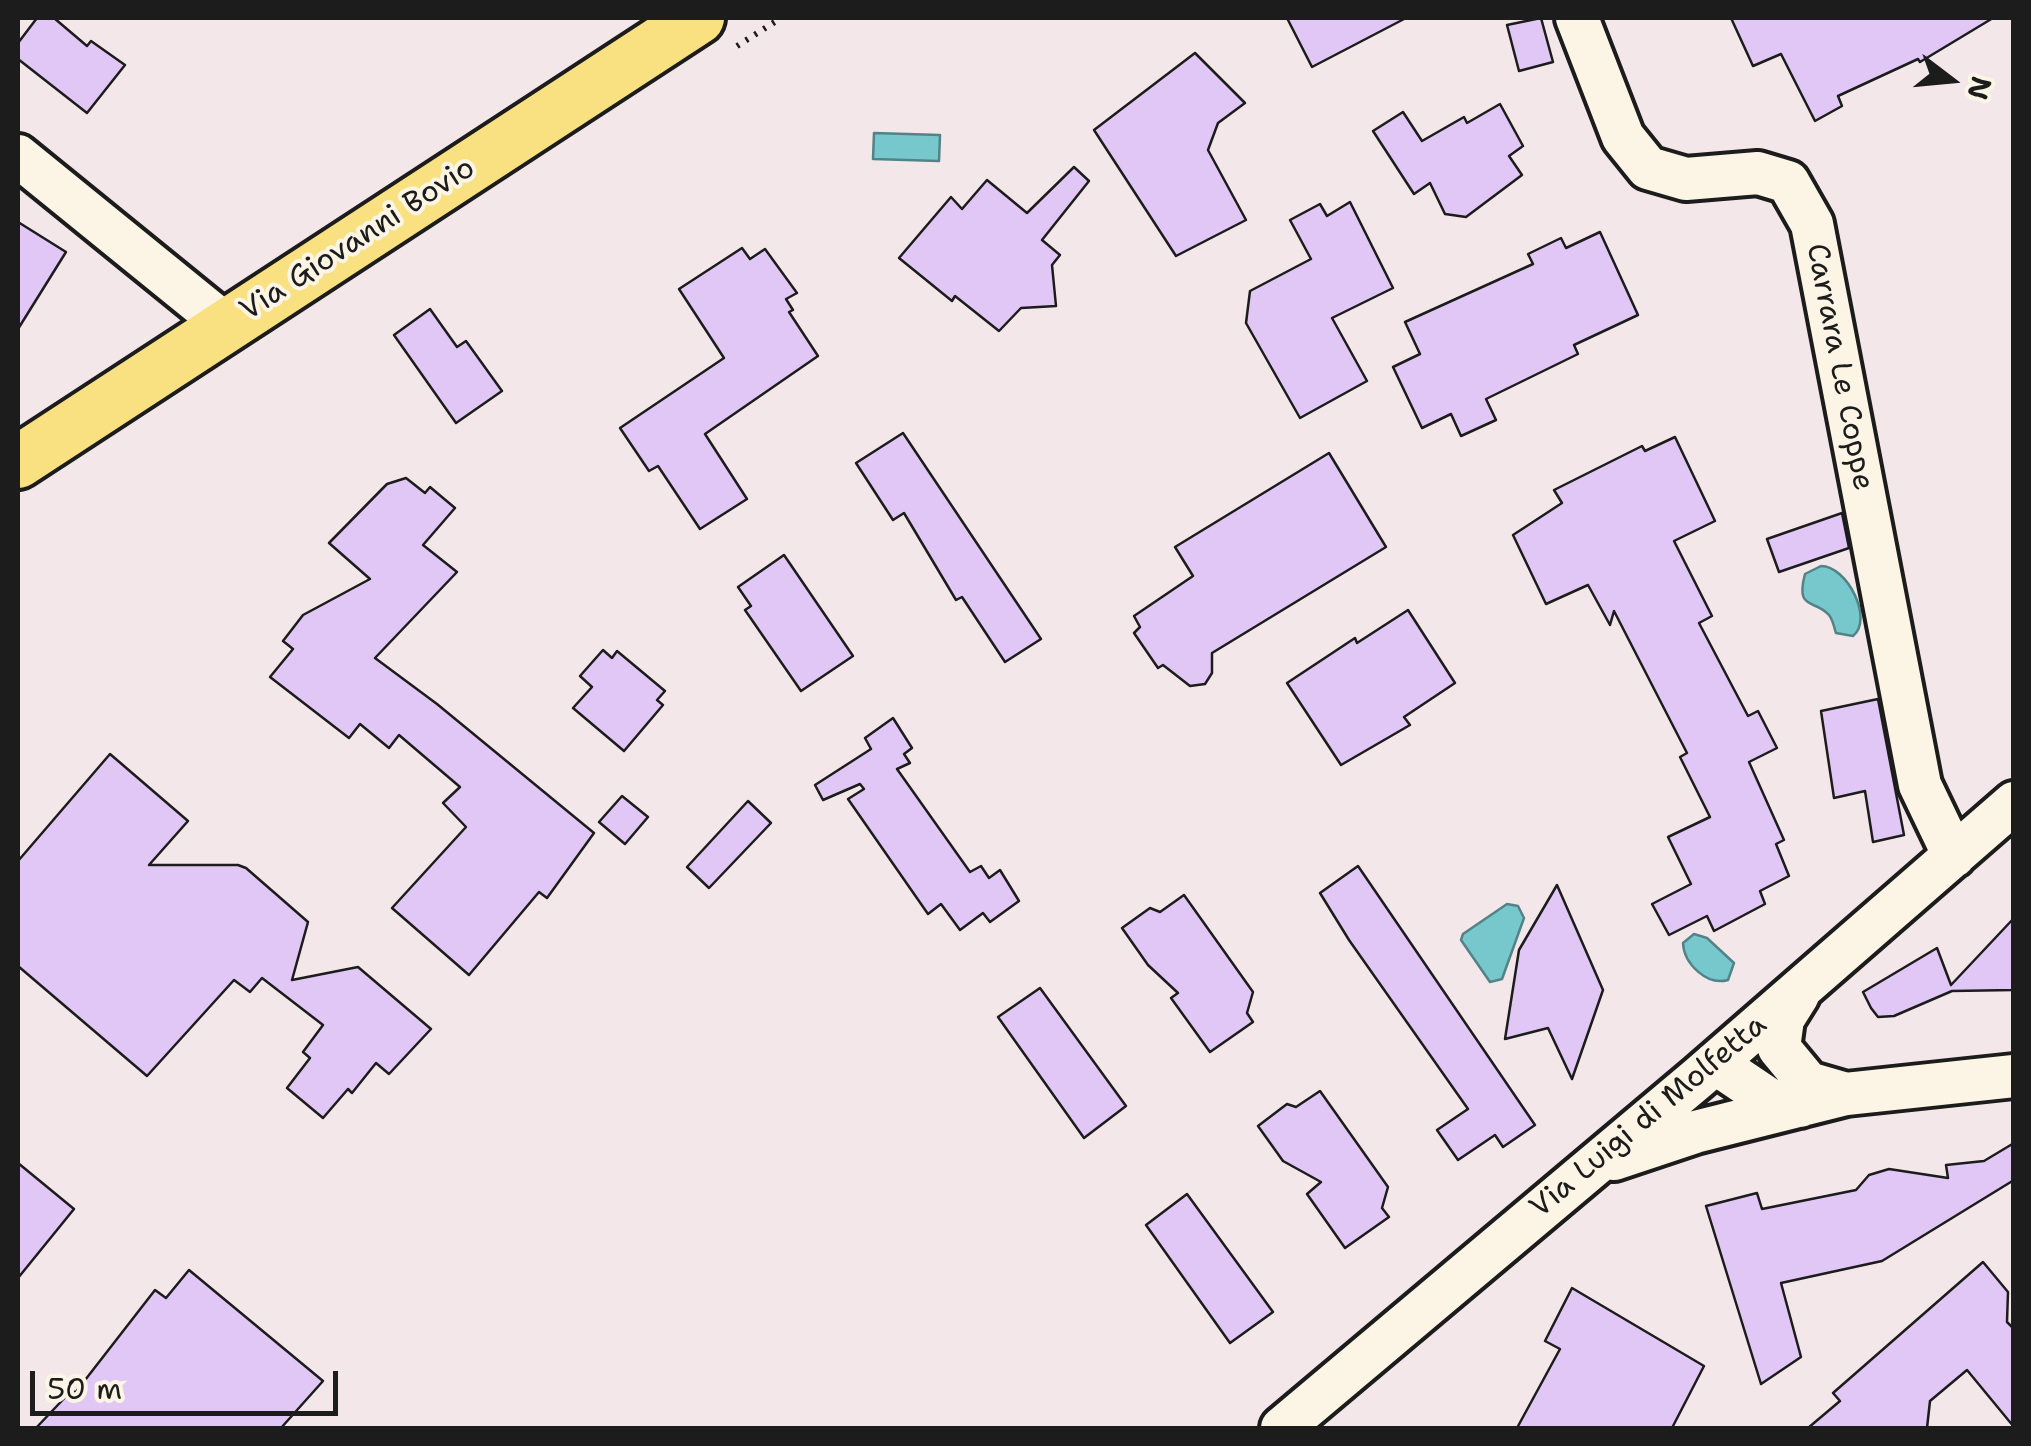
<!DOCTYPE html>
<style>
body{margin:0}
#map{position:relative;width:2031px;height:1446px;overflow:hidden;background:#f4e7ea;font-family:"Shantell Sans",sans-serif}
canvas{display:block}
.frame{position:absolute;inset:0;border:20px solid #1c1c1c;pointer-events:none}
.north{position:absolute;left:1901px;top:30px;width:100px;height:100px;-webkit-text-stroke:8px #fcf5e5;paint-order:stroke;rotate:106deg;font-size:28px;font-weight:700;line-height:40px;text-align:center;color:#1c1c1c}
.north::after{content:'';display:block;margin:auto;width:35px;height:45px;background:#1c1c1c;clip-path:polygon(50% 0,100% 100%,50% 72%,0 100%)}
.scale{position:absolute;left:30px;top:1371px;width:308px;height:45px;box-sizing:border-box;border:5px solid #1c1c1c;border-top:0;padding-left:12px;font-size:30px;line-height:35px;white-space:nowrap;color:#1c1c1c;-webkit-text-stroke:8px #fcf5e5;paint-order:stroke}
</style>
<div id="map">
<canvas width="2031" height="1446"></canvas>
<div class="frame"></div>
<div class="north">N</div>
<div class="scale">50 m</div>
</div>
<script>
const context = document.querySelector('canvas').getContext('2d');
context.lineJoin = 'round';
function paint(path, color) {
  context.fillStyle = color;
  context.fill(path, 'evenodd');
}
function stroke(path, color, width, dash) {
  context.strokeStyle = color;
  context.lineWidth = width;
  context.lineCap = dash ? 'butt' : 'round';
  context.setLineDash(dash || []);
  context.stroke(path);
}
function write(font, color, halo, rows, align = 'center') {
  context.font = font + ' "Shantell Sans",sans-serif';
  context.lineWidth = 8;
  context.setLineDash([]);
  context.textBaseline = 'middle';
  context.strokeStyle = halo;
  context.fillStyle = color;
  for (const [text, x, y, turn = 0] of rows) {
    context.save();
    context.translate(x, y);
    context.rotate((+turn || 0) * Math.PI / 180);
    context.textAlign = isNaN(turn) ? turn : align;
    if (halo) context.strokeText(text, 0, 0);
    context.fillText(text, 0, 0);
    context.restore();
  }
}
const water = new Path2D(`
 M874,133L940,135L939,161L873,159Z
 M1821,566C1847,566 1874,619 1853,636L1836,633C1834,627 1833,620 1829,615C1815,599 1795,611 1805,574Z
 M1507,904L1518,906L1524,918L1502,979L1490,982L1461,940L1463,934Z
 M1694,934L1707,938L1734,963L1728,980C1707,986 1684,964 1683,943Z`);
const building = new Path2D(`
 M37,18H54L87,46L91,41L125,65L87,113L18,59V43Z
 M1287,18H1406L1312,67Z
 M1541,18L1553,62L1519,71L1507,25Z
 M1731,18H1993L1920,62L1918,59L1838,96L1842,106L1815,121L1781,54L1753,66Z
 M1195,53L1245,103L1218,123L1208,150L1246,220L1176,256L1094,130Z
 M1500,104L1523,146L1509,156L1522,175L1466,217L1445,214L1430,183L1414,194L1373,131L1403,112L1422,141L1464,117L1467,123Z
 M1074,167L1089,181L1042,240L1060,255L1052,265L1056,306L1021,308L999,331L955,296L952,301L899,258L951,197L962,209L987,180L1027,213Z
 M1350,202L1393,288L1332,318L1367,381L1300,418L1246,323L1250,291L1311,259L1290,220L1320,204L1327,216Z
 M18,222L66,252L18,329Z
 M1600,232L1638,315L1574,345L1578,354L1486,399L1496,420L1461,436L1451,414L1422,428L1393,367L1420,354L1405,322L1533,264L1528,254L1561,238L1566,248Z
 M742,248L750,259L765,249L797,293L786,299L793,310L789,312L818,356L705,434L747,499L700,529L658,466L649,471L620,428L724,358L679,289Z
 M430,309L457,347L466,341L502,391L456,423L394,335Z
 M903,433L1041,639L1005,662L962,597L956,600L904,513L893,520L856,463Z
 M1675,437L1715,521L1674,541L1712,616L1699,623L1748,716L1758,711L1777,748L1749,762L1784,840L1776,844L1789,876L1760,891L1765,904L1714,931L1707,916L1669,935L1652,904L1691,884L1668,837L1710,817L1680,757L1687,753L1614,611L1610,625L1588,585L1546,604L1513,535L1562,503L1554,490L1642,446L1645,451Z
 M1329,453L1386,547L1212,653V673L1205,684L1190,686L1163,665L1158,668L1134,633L1140,627L1134,616L1193,576L1175,547Z
 M406,478L425,493L430,487L455,508L423,545L457,572L375,658L437,704L594,833L547,898L539,892L469,975L392,908L466,827L443,803L460,787L399,735L389,748L360,724L349,738L270,677L293,649L283,641L303,615L370,579L329,543L387,484Z
 M1842,513L1849,548L1779,572L1767,539Z
 M784,555L853,656L801,691L745,610L751,606L738,587Z
 M1408,610L1455,683L1404,717L1410,725L1341,765L1287,683L1355,638L1357,643Z
 M603,650L612,658L617,651L665,691L657,700L663,705L624,751L573,708L592,687L580,676Z
 M1878,699L1904,835L1873,842L1865,791L1834,798L1821,711Z
 M893,718L912,748L904,754L910,763L897,769L970,872L981,866L989,878L1000,870L1019,901L990,922L983,913L960,930L941,904L928,914L848,799L864,789L860,784L823,800L815,785L871,749L865,738Z
 M110,754L188,821L149,865H238L246,868L308,922L292,980L358,967L431,1029L389,1074L376,1063L352,1093L348,1089L323,1118L287,1088L310,1058L303,1052L323,1025L262,978L250,992L234,980L147,1076L18,966V861Z
 M622,796L648,817L625,844L599,822Z
 M748,801L771,823L709,888L687,867Z
 M1358,866L1535,1125L1503,1147L1495,1135L1458,1160L1437,1130L1468,1109L1349,940L1320,893Z
 M1557,885L1603,990L1572,1079L1548,1028L1505,1039L1519,950Z
 M1184,895L1253,992L1247,1013L1253,1022L1210,1052L1171,998L1178,993L1148,965L1122,928L1150,908L1160,912Z
 M2014,918V990L1952,991L1894,1016L1878,1017L1871,1008L1863,992L1937,948L1951,985Z
 M1040,988L1126,1106L1084,1138L998,1017Z
 M1320,1091L1388,1187L1382,1208L1389,1217L1345,1248L1307,1194L1321,1182L1283,1161L1258,1126L1287,1104L1296,1107Z
 M2014,1143V1180L1882,1261L1781,1283L1801,1357L1761,1384L1706,1206L1757,1193L1762,1209L1856,1190L1869,1175L1889,1169L1948,1178L1946,1165L1984,1161Z
 M18,1163L74,1209L18,1278Z
 M1187,1194L1273,1312L1230,1343L1146,1225Z
 M1983,1262L2008,1292L2007,1322L2014,1329V1427L1967,1370L1930,1401L1927,1428H1808L1840,1401L1833,1393Z
 M189,1270L323,1381L281,1428H36L72,1390L75,1393L155,1290L166,1298Z
 M1572,1288L1704,1366L1672,1428H1517L1560,1349L1545,1341Z`);
const path = new Path2D(`
 M737,46L781,18`);
const minor = new Path2D(`
 M1577,18L1623,137L1648,168L1686,179L1758,173L1788,182L1812,224L1920,785L1954,856
 M18,156L226,325
 M1798,995L1783,1019L1779,1048L1808,1083L1846,1094
 M1715,1063L1770,1100L1800,1106
 M1614,1159L1695,1132L1846,1094L2014,1076
 M1282,1428L1698,1078L2014,803`);
const major = new Path2D(`
 M18,462L698,18`);
const streetNames = [
 ["Via Giovanni Bovio",358,240,-33],
 ["Carrara Le Coppe",1839,367,79],
 ["Via Luigi di Molfetta",1649,1117,-40]
];
paint(water, '#77c8cd');
stroke(water, '#538386', 2.5);
paint(building, '#e1c7f6');
stroke(building, '#1c1c1c', 2.5);
stroke(minor, '#1c1c1c', 50);
stroke(major, '#1c1c1c', 60);
stroke(path, '#1c1c1c', 6, [2.5, 8]);
stroke(minor, '#fcf5e5', 42);
stroke(major, '#f9e181', 52);
write('30px', '#1c1c1c', '#fcf5e5', streetNames);
</script>
